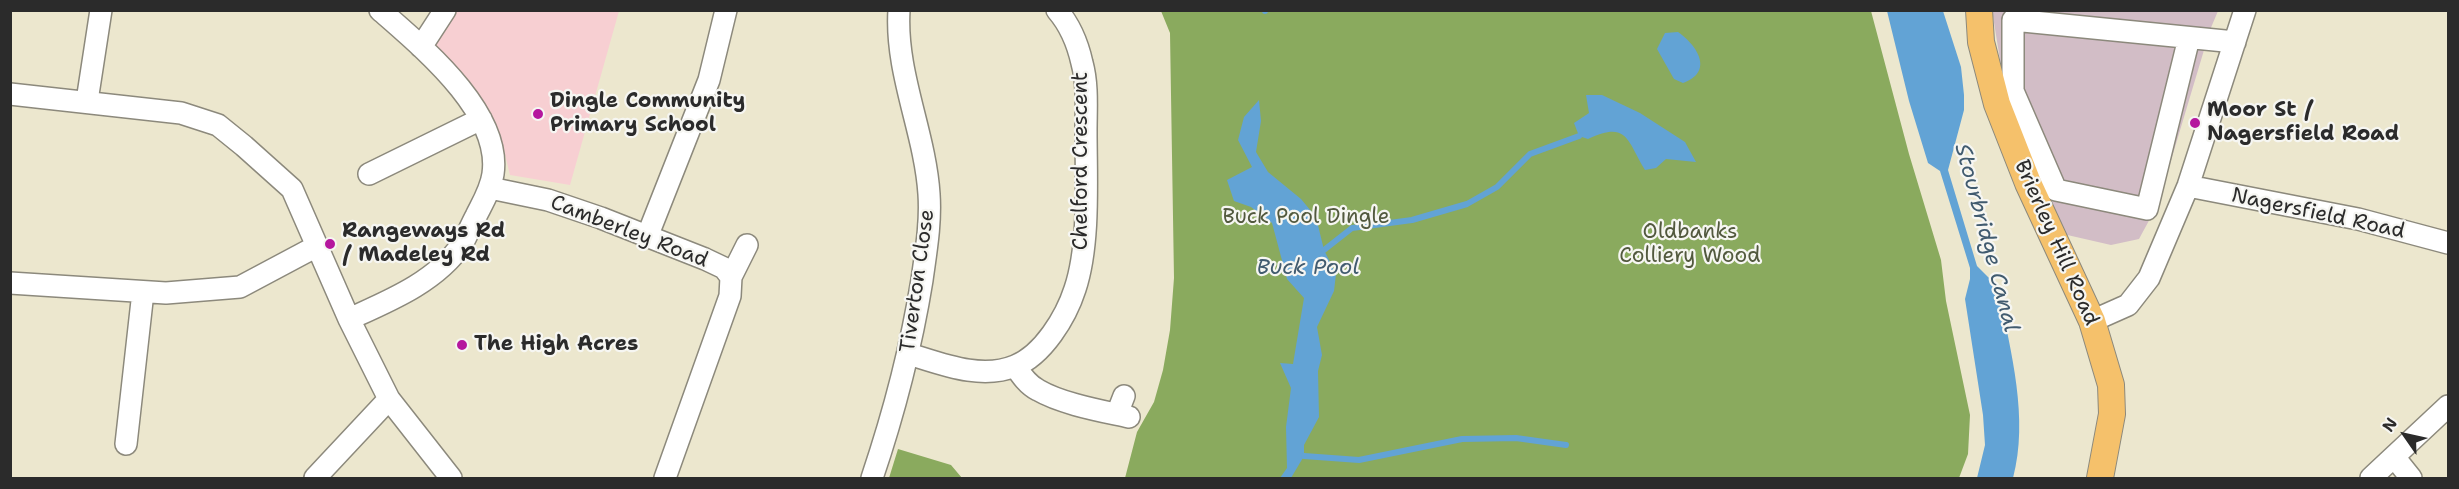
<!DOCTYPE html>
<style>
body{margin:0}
#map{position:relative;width:2459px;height:489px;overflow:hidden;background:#ece7ce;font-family:"Shantell Sans",sans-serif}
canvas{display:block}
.frame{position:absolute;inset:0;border:12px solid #2b2b2b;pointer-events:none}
.north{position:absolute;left:2375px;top:405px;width:60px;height:60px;-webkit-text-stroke:4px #f6f6f2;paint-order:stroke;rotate:304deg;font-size:16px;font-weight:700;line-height:24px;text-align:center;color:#2b2b2b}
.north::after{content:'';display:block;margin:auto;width:21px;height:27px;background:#2b2b2b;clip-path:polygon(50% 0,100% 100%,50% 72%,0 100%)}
</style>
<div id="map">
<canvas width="2459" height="489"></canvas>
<div class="frame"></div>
<div class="north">N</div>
</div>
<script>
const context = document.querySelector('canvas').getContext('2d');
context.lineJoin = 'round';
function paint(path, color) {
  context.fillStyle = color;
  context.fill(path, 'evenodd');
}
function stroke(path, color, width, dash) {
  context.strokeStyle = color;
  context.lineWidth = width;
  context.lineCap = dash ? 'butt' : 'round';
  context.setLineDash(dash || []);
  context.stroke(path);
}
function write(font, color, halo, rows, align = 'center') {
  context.font = font + ' "Shantell Sans",sans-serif';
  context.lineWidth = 4.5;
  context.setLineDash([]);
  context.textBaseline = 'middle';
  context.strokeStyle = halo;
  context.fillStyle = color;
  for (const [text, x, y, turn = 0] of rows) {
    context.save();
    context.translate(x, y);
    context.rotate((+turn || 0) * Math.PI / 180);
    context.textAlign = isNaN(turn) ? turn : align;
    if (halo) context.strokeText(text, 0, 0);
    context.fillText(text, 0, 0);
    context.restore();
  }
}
const built = new Path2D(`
 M434,11H619L570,185L510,175L502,142L469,86L422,29Z`);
const industrial = new Path2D(`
 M1992,10L2218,11L2210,30L2158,204L2139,239L2111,245L2063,234L2006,97Z`);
const forest = new Path2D(`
 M1161,11H1871L1909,154L1941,260L1946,301L1970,415L1968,454L1959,478H1125L1137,432L1154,402L1163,370L1170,330L1174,278L1170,33Z
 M898,449L951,465L962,478H889Z`);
const water = new Path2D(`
 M1887,11H1943L1961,67L1964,95V110L1948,170L1977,266L1994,283L1999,293C2011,352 2029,419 2013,478H1977L1985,445L1983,415L1965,299L1970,279V268L1940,171L1928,163L1909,101Z
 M1678,32C1698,46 1714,72 1683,83L1674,79L1657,49L1665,33Z
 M1586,95H1602L1640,113L1685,142L1696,162L1666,159L1656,168L1645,170C1627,141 1628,120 1588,139L1579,136L1574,123L1589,113Z
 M1259,100L1261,121L1256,152L1268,172L1301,199L1316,217L1324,250L1336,274L1334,291L1317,327L1322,355L1318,371L1319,417L1304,445V456L1291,478H1280L1287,468L1286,427L1291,388L1280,363L1293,364L1304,298L1287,279L1272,223L1251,207L1234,201L1227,180L1252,167L1238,140L1244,117Z`);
const stream = new Path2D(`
 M1265,10V11
 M1324,250L1352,228L1412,220L1467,204L1497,187L1530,154L1579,136
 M1304,456L1359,460L1462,439L1516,438L1566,445`);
const minor = new Path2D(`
 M2189,38L2147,209L2056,190L2013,91V20L2235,42
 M421,47L445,10
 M10,94L181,113L218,125L244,146L292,189L349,319L389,399L451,478
 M87,101L101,10
 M369,174L481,119
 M2188,186L2358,219L2448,243
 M490,188L548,200L601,218L705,259L724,268L731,277L730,296L665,478
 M647,237L709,80L726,10
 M731,277L747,245
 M10,283L166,293L240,287L317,246
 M349,319C389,301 436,282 462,244C467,236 471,225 476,216C483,202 491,189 493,174C502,112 422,47 380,10
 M2092,321L2128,305L2149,278L2188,186L2245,10
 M909,354C942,364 981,380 1015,366C1043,355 1066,317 1075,289C1090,244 1086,179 1086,131C1086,109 1088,85 1082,63C1078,45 1070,25 1057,10
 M1015,366C1021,375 1028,385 1038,390C1062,404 1102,411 1129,417
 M1117,414L1124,396
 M126,444L143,292
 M2395,458L2411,478
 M315,478L389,399
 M872,478C894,413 911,348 922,280C926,251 931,223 929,194C925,132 895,73 899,10
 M2371,478L2448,406`);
const major = new Path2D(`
 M1979,10L1981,42L1997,104L2028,183L2092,321L2111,385L2112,414L2100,478`);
const markers = [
 [538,114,6,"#b5179e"],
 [2195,123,6,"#b5179e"],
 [330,244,6,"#b5179e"],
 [462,345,6,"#b5179e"]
];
const poiNames = [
 ["Dingle Community",550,102],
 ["Primary School",550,126],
 ["Moor St /",2207,111],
 ["Nagersfield Road",2207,135],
 ["Rangeways Rd",342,232],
 ["/ Madeley Rd",342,256],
 ["The High Acres",474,345]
];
const streetNames = [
 ["Chelford Crescent",1082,161,-90],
 ["Nagersfield Road",2318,214,12],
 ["Camberley Road",629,232,21],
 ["Brierley Hill Road",2056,243,66],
 ["Tiverton Close",918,281,-82]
];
const parkNames = [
 ["Buck Pool Dingle",1306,218],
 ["Oldbanks",1690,233],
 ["Colliery Wood",1690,257]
];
const waterNames = [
 ["Stourbridge Canal",1986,238,75],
 ["Buck Pool",1308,268]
];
paint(built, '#f7cfd2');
paint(industrial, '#d2bdc6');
paint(forest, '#8aaa5e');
paint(water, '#62a3d5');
stroke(stream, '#62a3d5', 6);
stroke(minor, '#8c897c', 24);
stroke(major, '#8c897c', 28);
stroke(minor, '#fff', 21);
stroke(major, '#f5c16b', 26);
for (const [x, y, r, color] of markers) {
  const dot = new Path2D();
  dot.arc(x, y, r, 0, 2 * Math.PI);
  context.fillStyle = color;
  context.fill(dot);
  stroke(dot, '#f6f6f2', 2);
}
write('bold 21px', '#2b2b2b', '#f6f6f2', poiNames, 'left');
write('21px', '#2b2b2b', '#f6f6f2', streetNames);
write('21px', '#52593e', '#f6f6f2', parkNames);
write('italic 22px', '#415b6f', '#f6f6f2', waterNames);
</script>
